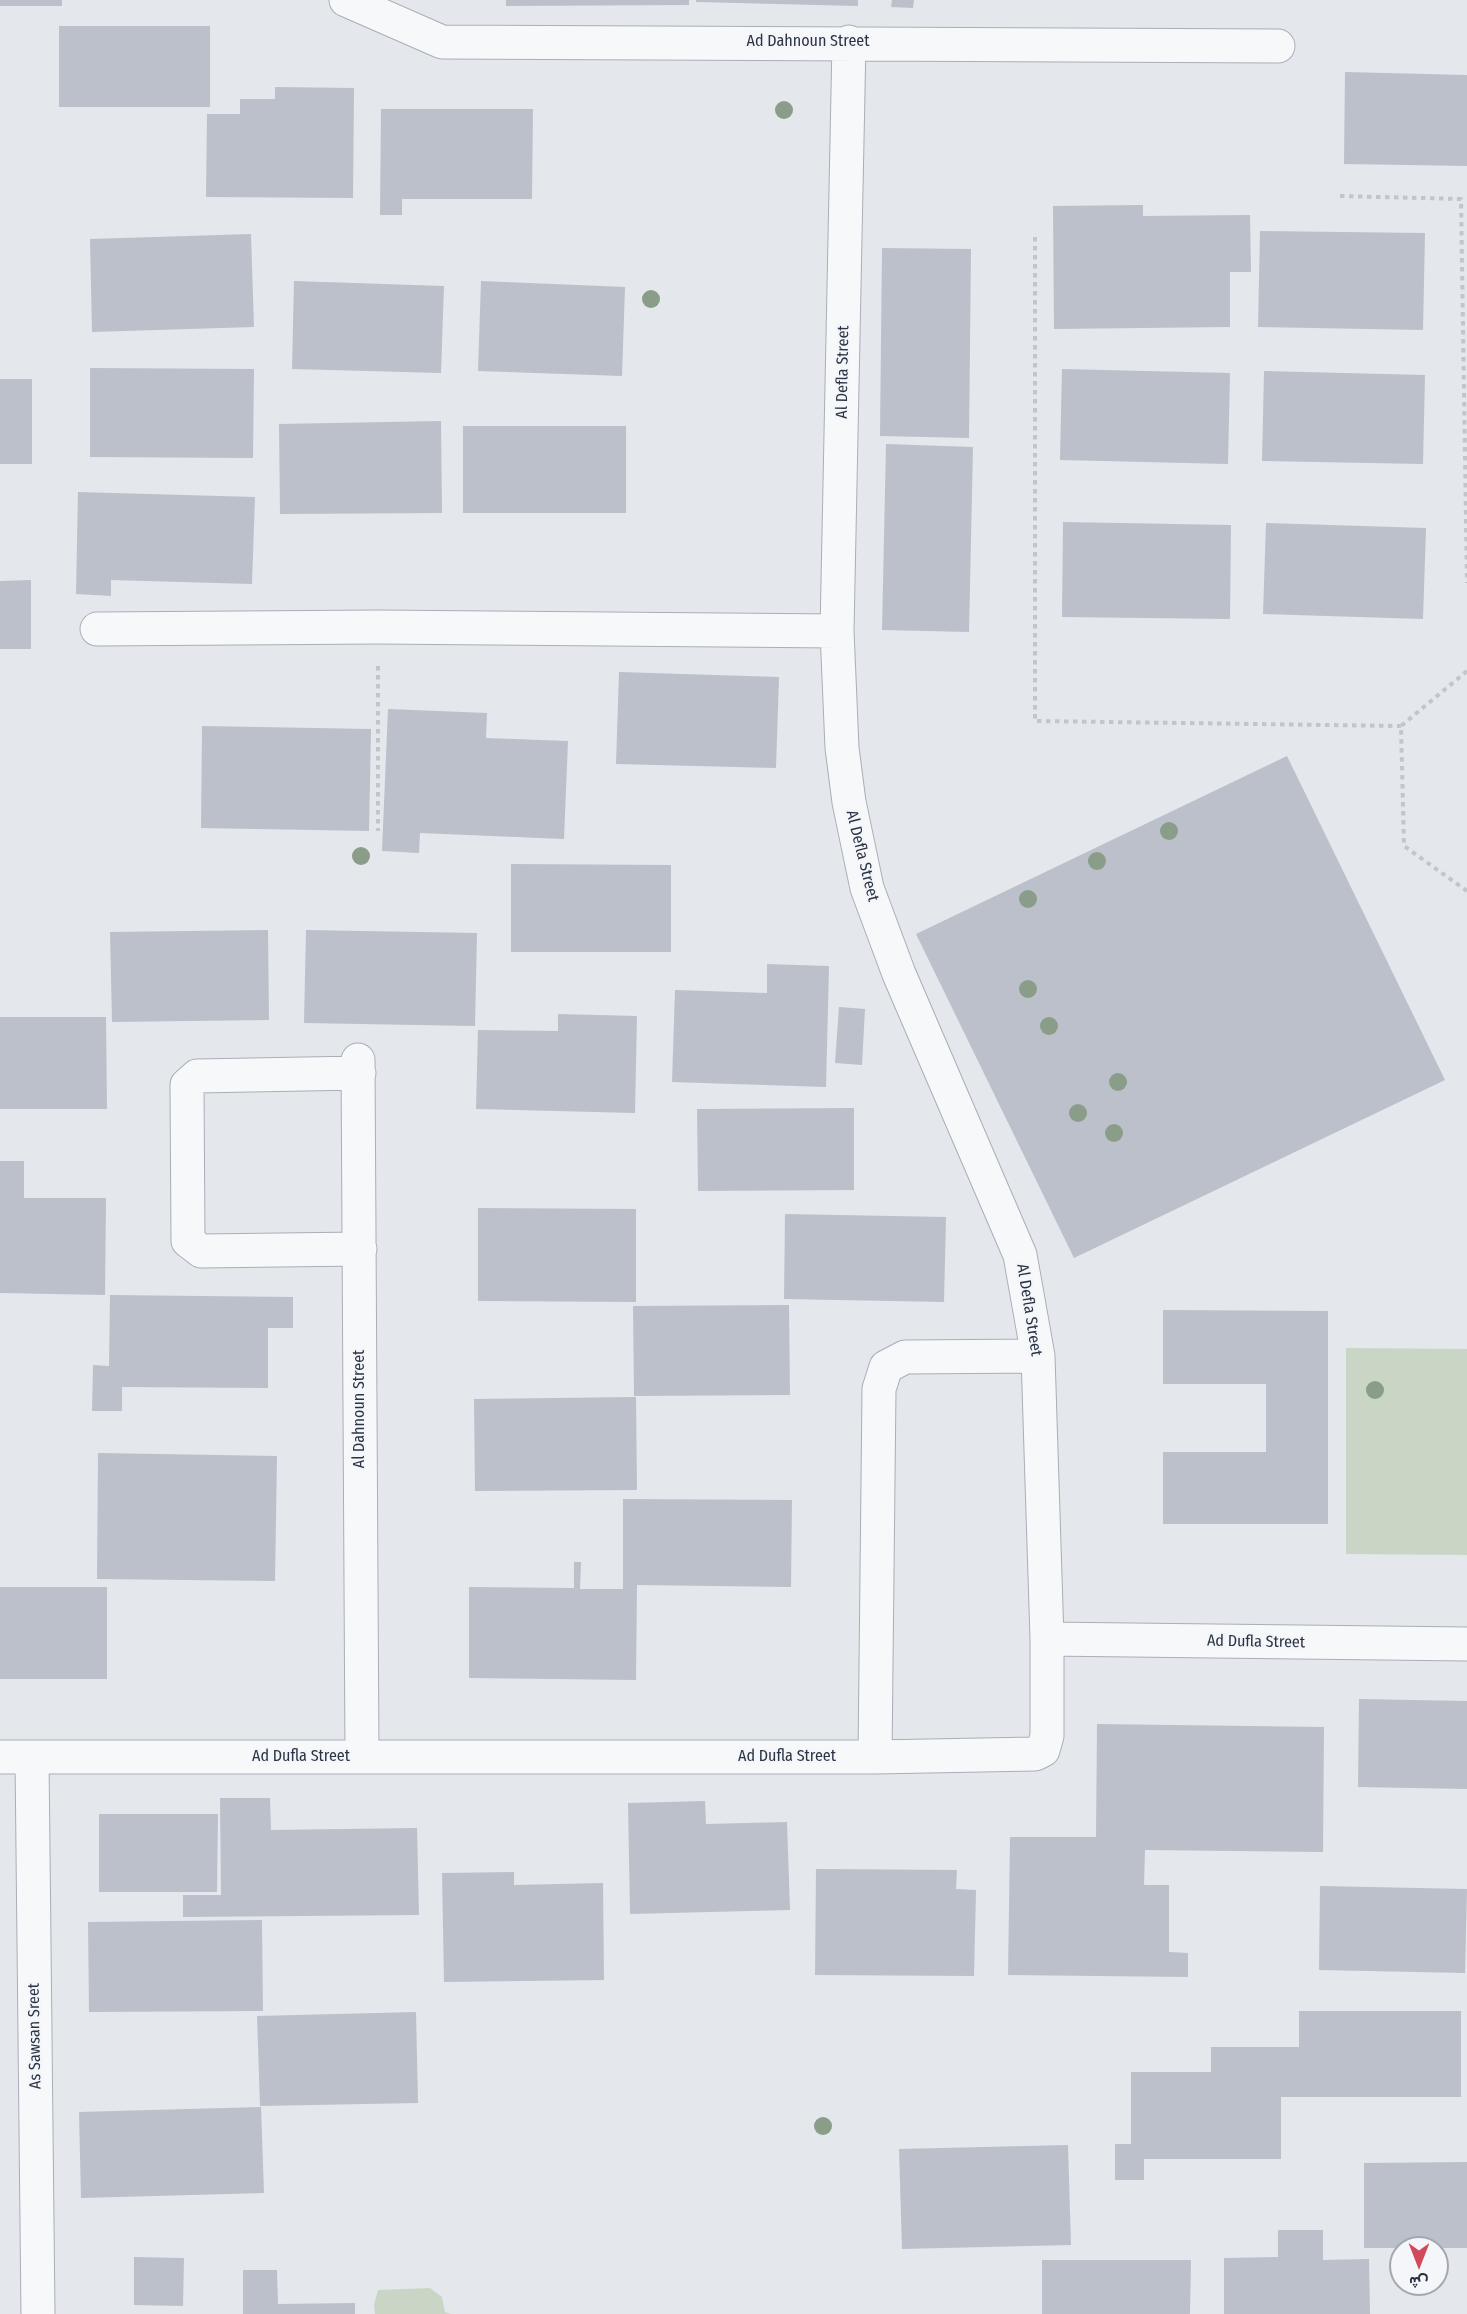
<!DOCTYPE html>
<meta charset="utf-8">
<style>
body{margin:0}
#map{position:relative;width:1467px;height:2314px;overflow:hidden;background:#e4e7ec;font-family:"Fira Sans Condensed",Vazirmatn,sans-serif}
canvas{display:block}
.north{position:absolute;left:1389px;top:2236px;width:60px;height:60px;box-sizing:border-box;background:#f4f6f9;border:2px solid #a4a8b1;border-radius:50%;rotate:180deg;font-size:16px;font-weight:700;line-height:24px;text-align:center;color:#2b3445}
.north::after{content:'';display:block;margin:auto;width:21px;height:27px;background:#d1495b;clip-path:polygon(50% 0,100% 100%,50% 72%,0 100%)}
</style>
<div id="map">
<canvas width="1467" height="2314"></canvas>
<div class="north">ش</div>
</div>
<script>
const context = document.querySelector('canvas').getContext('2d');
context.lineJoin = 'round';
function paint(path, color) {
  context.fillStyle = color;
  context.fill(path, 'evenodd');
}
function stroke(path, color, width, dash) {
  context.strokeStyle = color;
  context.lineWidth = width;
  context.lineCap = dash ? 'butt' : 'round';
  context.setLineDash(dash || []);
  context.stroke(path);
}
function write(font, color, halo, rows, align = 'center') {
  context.font = font + ' "Fira Sans Condensed",sans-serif';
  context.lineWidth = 5;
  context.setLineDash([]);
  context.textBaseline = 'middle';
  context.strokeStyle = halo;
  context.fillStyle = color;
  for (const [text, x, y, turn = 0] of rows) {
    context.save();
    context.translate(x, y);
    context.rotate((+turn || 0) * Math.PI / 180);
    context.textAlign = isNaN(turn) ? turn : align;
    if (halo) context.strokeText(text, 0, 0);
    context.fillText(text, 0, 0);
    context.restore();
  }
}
const green = new Path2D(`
 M1346,1348L1467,1349V1555L1346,1554Z
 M430,2288L442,2297L445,2312L451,2314H375L374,2305L378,2290Z`);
const building = new Path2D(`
 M0,0H62V6H0Z
 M506,0H689V5L506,6Z
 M696,0H858V6L696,2Z
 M892,0H914L913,8L891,7Z
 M59,26H210V107H59Z
 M1345,72L1467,75V166L1344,164Z
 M275,87L354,88L353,198L206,197L207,114H240V99H275Z
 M381,109H533L532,199H402V215H380Z
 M1143,205V216L1250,215L1251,272H1230V327L1054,329L1053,206Z
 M1260,231L1425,233L1423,330L1258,327Z
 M251,234L254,327L92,332L90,239Z
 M882,248L971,249L969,438L880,436Z
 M294,281L444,286L441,373L292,369Z
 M481,281L625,287L622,376L478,371Z
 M90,368L254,369L253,458L90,457Z
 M1062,369L1230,373L1228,464L1060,460Z
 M1264,371L1425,375L1423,464L1262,461Z
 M0,379H32V464H0Z
 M441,421L442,513L280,514L279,424Z
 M463,426H626V513H463Z
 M886,444L973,447L969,632L882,630Z
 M78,492L255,497L252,584L111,580V596L76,594Z
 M1063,522L1231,525L1230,619L1062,617Z
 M1266,523L1426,528L1423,619L1263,614Z
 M31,580V649H0V581Z
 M619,672L779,677L776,768L616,764Z
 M388,709L487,713L486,738L568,741L564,839L420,833L419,853L382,851Z
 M202,726L371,729L369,831L201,828Z
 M1287,756L1445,1080L1074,1258L916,934Z
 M511,864L671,865V952H511Z
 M268,930L269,1020L112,1022L110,932Z
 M306,930L477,933L475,1026L304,1023Z
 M767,964L829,966L826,1087L672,1082L675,990L767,993Z
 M839,1007L865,1009L862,1065L835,1063Z
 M558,1014L637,1016L635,1113L476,1109L478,1030L558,1031Z
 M0,1017H106L107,1109H0Z
 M854,1108V1190L698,1191L697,1109Z
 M0,1161H24V1198H106L105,1295L0,1293Z
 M478,1208L636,1209V1302L478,1301Z
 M785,1214L946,1217L944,1302L784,1299Z
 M110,1295L293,1297V1328H268V1388L122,1387V1411H92L93,1365L109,1366Z
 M789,1305L790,1395L634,1396L633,1306Z
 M1163,1310L1328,1311V1524H1163V1452H1266V1384H1163Z
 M636,1397L637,1490L475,1491L474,1399Z
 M98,1453L277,1456L275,1581L97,1579Z
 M623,1499L792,1500L791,1587L637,1585L636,1680L469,1678V1587L574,1588V1562H581L580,1589H623Z
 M0,1587H107V1679H0Z
 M1359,1699L1467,1701V1789L1358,1787Z
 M1097,1724L1324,1727L1323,1852L1145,1850L1144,1885H1169V1952L1188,1953V1977L1008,1975L1010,1837H1096Z
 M220,1798H270L271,1830L417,1828L419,1915L183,1917V1895H221Z
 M705,1801L706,1824L787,1822L790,1910L630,1914L628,1803Z
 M99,1814H218L217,1892H99Z
 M816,1869L957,1870L956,1889L976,1890L974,1976L815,1975Z
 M514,1872V1885L603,1883L604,1980L444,1982L442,1873Z
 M1320,1886L1467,1889L1465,1973L1319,1970Z
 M262,1920L263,2011L89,2012L88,1922Z
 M1299,2011H1461V2097H1281V2159H1144V2180H1115V2144H1131V2072H1211V2047H1299Z
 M416,2012L418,2103L260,2106L257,2016Z
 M261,2107L264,2193L81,2198L79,2112Z
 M1068,2145L1071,2245L902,2249L899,2149Z
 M1467,2162V2248H1364V2163Z
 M1278,2230H1323V2260L1369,2259L1370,2314H1224V2258L1278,2257Z
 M134,2257L184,2258L183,2306L134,2305Z
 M1042,2260H1191L1190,2314H1042Z
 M243,2270H277L278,2304L355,2303V2314H243Z`);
const path = new Path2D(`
 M1340,196L1461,199L1467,583
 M1035,237V721L1401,726
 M378,666V831
 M1467,671L1401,726L1404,846L1467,891`);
const minor = new Path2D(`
 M346,0L442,42L1278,46
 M849,42L837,631L842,748L849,802L867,888L899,974L1020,1255L1038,1356L1047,1639
 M97,629L378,627L837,631
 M358,1060L362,1757
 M359,1073L197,1076L187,1085L188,1241L201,1251L360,1249
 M0,1757H875L1035,1754L1043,1750L1047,1736V1639L1467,1644
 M32,1757L38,2314
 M875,1757L879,1389L886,1367L905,1357L1038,1356`);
const trees = [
 [784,110],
 [651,299],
 [1169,831],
 [361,856],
 [1097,861],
 [1028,899],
 [1028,989],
 [1049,1026],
 [1118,1082],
 [1078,1113],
 [1114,1133],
 [1375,1390],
 [823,2126]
];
const streetNames = [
 ["Ad Dahnoun Street",808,42],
 ["Al Defla Street",843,372,-89],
 ["Al Defla Street",862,856,76],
 ["Al Defla Street",1029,1310,81],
 ["Al Dahnoun Street",360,1409,-90],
 ["Ad Dufla Street",1256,1642,1],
 ["Ad Dufla Street",301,1757],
 ["Ad Dufla Street",787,1757],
 ["As Sawsan Sreet",35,2036,-91]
];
paint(green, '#c9d6c5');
paint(building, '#bbc0ca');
stroke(minor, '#a9aeb7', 35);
stroke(path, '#c2c5cb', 4, [4.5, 4.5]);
stroke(minor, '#f7f8fa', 33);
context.fillStyle = '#899d89';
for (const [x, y] of trees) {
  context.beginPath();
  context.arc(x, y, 9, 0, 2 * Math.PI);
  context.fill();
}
write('16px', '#2b3445', '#f4f6f9', streetNames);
</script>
